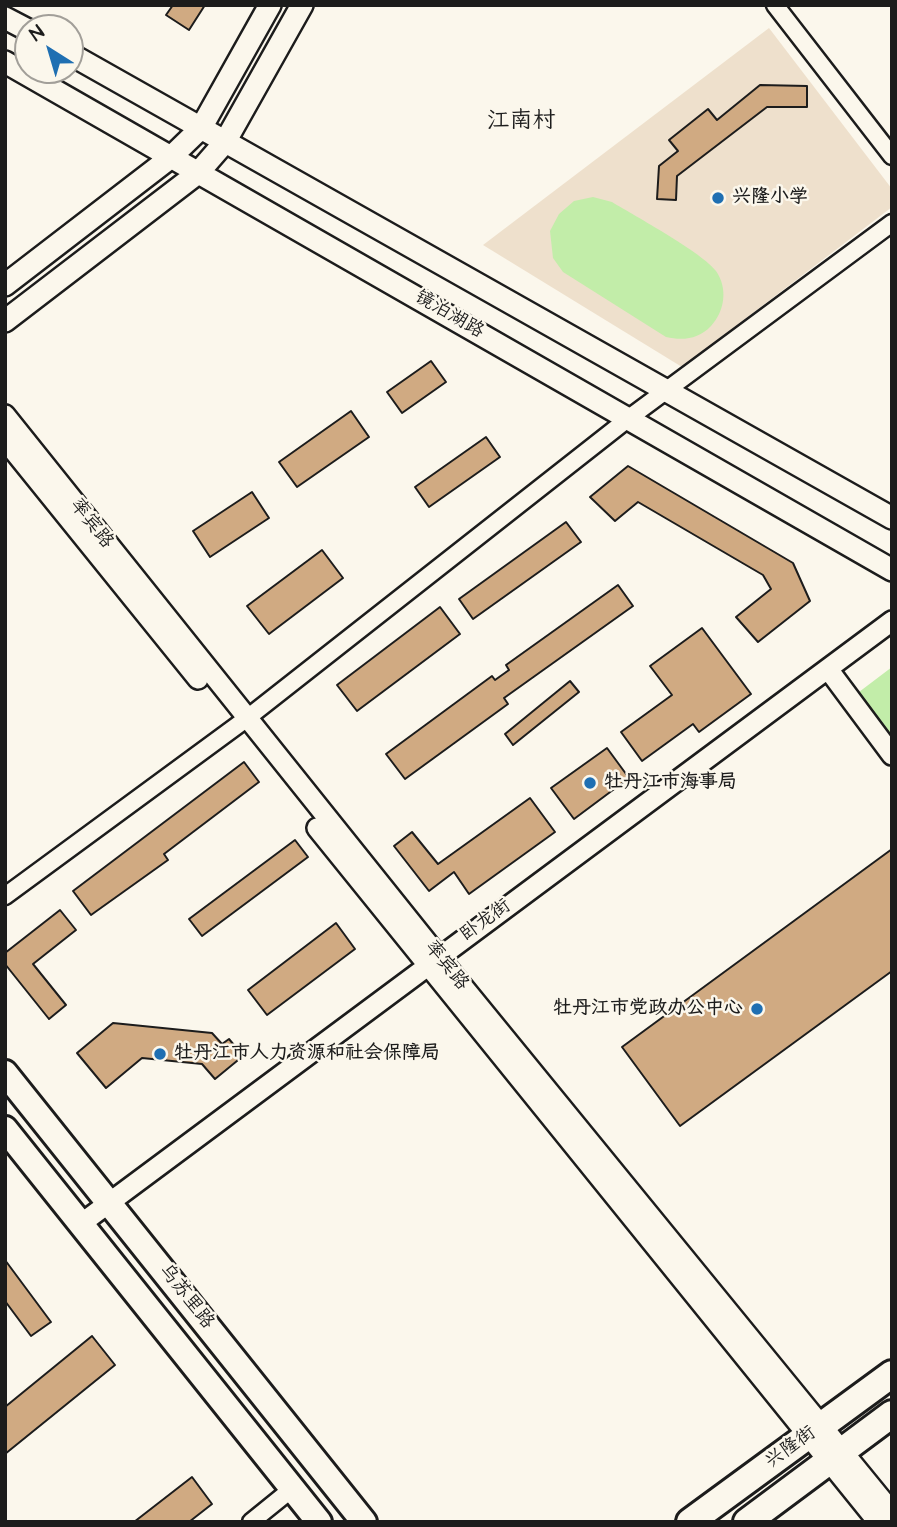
<!DOCTYPE html>
<meta charset="utf-8">
<style>
body{margin:0}
#map{position:relative;width:897px;height:1527px;overflow:hidden;background:#fbf7ec;font-family:"Architects Daughter",sans-serif}
canvas{display:block}
.frame{position:absolute;inset:0;border:7px solid #1c1c1c;pointer-events:none}
.north{position:absolute;left:14px;top:14px;width:70px;height:70px;box-sizing:border-box;background:#fbf7ec;border:2px solid #a29f99;border-radius:50%;rotate:323deg;font-size:19px;font-weight:700;line-height:28px;text-align:center;color:#1c1c1c}
.north::after{content:'';display:block;margin:auto;width:24px;height:32px;background:#1f6fb2;clip-path:polygon(50% 0,100% 100%,50% 72%,0 100%)}
</style>
<div id="map">
<canvas width="897" height="1527"></canvas>
<div class="frame"></div>
<div class="north">N</div>
</div>
<script>
const context = document.querySelector('canvas').getContext('2d');
context.lineJoin = 'round';
function paint(path, color) {
  context.fillStyle = color;
  context.fill(path, 'evenodd');
}
function stroke(path, color, width, dash) {
  context.strokeStyle = color;
  context.lineWidth = width;
  context.lineCap = dash ? 'butt' : 'round';
  context.setLineDash(dash || []);
  context.stroke(path);
}
function write(font, color, halo, rows, align = 'center') {
  context.font = font + ' "Architects Daughter","LXGW WenKai TC",sans-serif';
  context.lineWidth = 5;
  context.setLineDash([]);
  context.textBaseline = 'middle';
  context.strokeStyle = halo;
  context.fillStyle = color;
  for (const [text, x, y, turn = 0] of rows) {
    context.save();
    context.translate(x, y);
    context.rotate((+turn || 0) * Math.PI / 180);
    context.textAlign = isNaN(turn) ? turn : align;
    if (halo) context.strokeText(text, 0, 0);
    context.fillText(text, 0, 0);
    context.restore();
  }
}
const built = new Path2D(`
 M769,28L892,189V207L682,367L483,245Z`);
const green = new Path2D(`
 M593,197L612,202C635,216 703,253 716,271C728,288 725,311 711,326C699,339 683,341 666,337L563,272L553,258L550,231L559,214L574,201Z
 M892,667V736L859,692Z`);
const building = new Path2D(`
 M173,5H205L189,30L166,15Z
 M760,85L807,86V107H767L677,176L676,200L657,199L659,166L678,151L669,140L708,109L717,120Z
 M431,361L446,382L402,413L387,392Z
 M351,411L369,437L297,487L279,462Z
 M486,437L500,457L429,507L415,487Z
 M628,466L793,563L810,601L758,642L736,617L771,589L763,575L638,502L615,521L590,497Z
 M252,492L269,518L210,557L193,531Z
 M566,522L581,542L473,619L459,599Z
 M322,550L343,578L269,634L247,606Z
 M618,585L633,606L504,698L508,704L405,779L386,754L492,676L495,680L509,670L506,665Z
 M440,607L460,634L357,711L337,685Z
 M702,628L751,694L699,732L693,724L642,761L621,732L672,695L650,666Z
 M570,681L579,692L513,745L505,734Z
 M607,748L629,778L574,819L551,788Z
 M244,762L259,782L164,854L168,860L91,915L73,891Z
 M530,798L555,832L469,894L454,872L429,891L394,846L412,832L438,864Z
 M295,840L308,857L202,936L189,919Z
 M892,849V971L680,1126L622,1047Z
 M60,910L76,930L33,964L66,1005L49,1019L5,964V953Z
 M336,923L355,949L267,1015L248,990Z
 M113,1023L212,1033L222,1044L229,1039L243,1056L215,1079L202,1064L142,1058L106,1088L77,1053Z
 M5,1260L51,1322L31,1336L5,1301Z
 M92,1336L115,1365L5,1454V1407Z
 M192,1477L212,1504L189,1522H134Z`);
const minor = new Path2D(`
 M775,5L892,156
 M5,896L246,719L629,418L892,223
 M251,1522L293,1488`);
const tertiary = new Path2D(`
 M5,415L438,956L892,1512
 M5,440L198,679
 M828,669L892,755
 M317,828L878,1522
 M82,1223L892,621`);
const secondary = new Path2D(`
 M5,18L28,30
 M70,54L892,518
 M5,62L892,570
 M5,285L170,158L201,128L270,5
 M5,321L198,173L225,142L302,5`);
const primary = new Path2D(`
 M5,1073L364,1522
 M5,1129L319,1522`);
const trunk = new Path2D(`
 M690,1522L892,1374
 M747,1522L892,1414`);
const markers = [
 [718,198,7,"#1f6fb2"],
 [590,783,7,"#1f6fb2"],
 [757,1009,7,"#1f6fb2"],
 [160,1054,7,"#1f6fb2"]
];
const poiNames = [
 ["兴隆小学",732,198],
 ["牡丹江市海事局",604,783],
 ["牡丹江市党政办公中心",743,1009,"right"],
 ["牡丹江市人力资源和社会保障局",174,1054]
];
const streetNames = [
 ["镜泊湖路",449,315,30],
 ["率宾路",91,524,52],
 ["卧龙街",486,921,-36],
 ["率宾路",446,966,51],
 ["乌苏里路",186,1297,52],
 ["兴隆街",791,1448,-36]
];
const quarterNames = [
 ["江南村",521,122]
];
paint(built, '#eee0cc');
paint(green, '#c2eda9');
paint(building, '#d0aa82');
stroke(building, '#1c1c1c', 2);
stroke(minor, '#1c1c1c', 21);
stroke(tertiary, '#1c1c1c', 24);
stroke(secondary, '#1c1c1c', 26);
stroke(primary, '#1c1c1c', 30);
stroke(trunk, '#1c1c1c', 32);
stroke(minor, '#fbf7ec', 16);
stroke(tertiary, '#fbf7ec', 19);
stroke(secondary, '#fbf7ec', 21);
stroke(primary, '#fbf7ec', 24);
stroke(trunk, '#fbf7ec', 26);
for (const [x, y, r, color] of markers) {
  const dot = new Path2D();
  dot.arc(x, y, r, 0, 2 * Math.PI);
  context.fillStyle = color;
  context.fill(dot);
  stroke(dot, '#fbf7ec', 2.5);
}
write('bold 19px', '#1c1c1c', '#fbf7ec', poiNames, 'left');
write('19px', '#1c1c1c', '#fbf7ec', streetNames);
write('23px', '#1c1c1c', '#fbf7ec', quarterNames);
</script>
